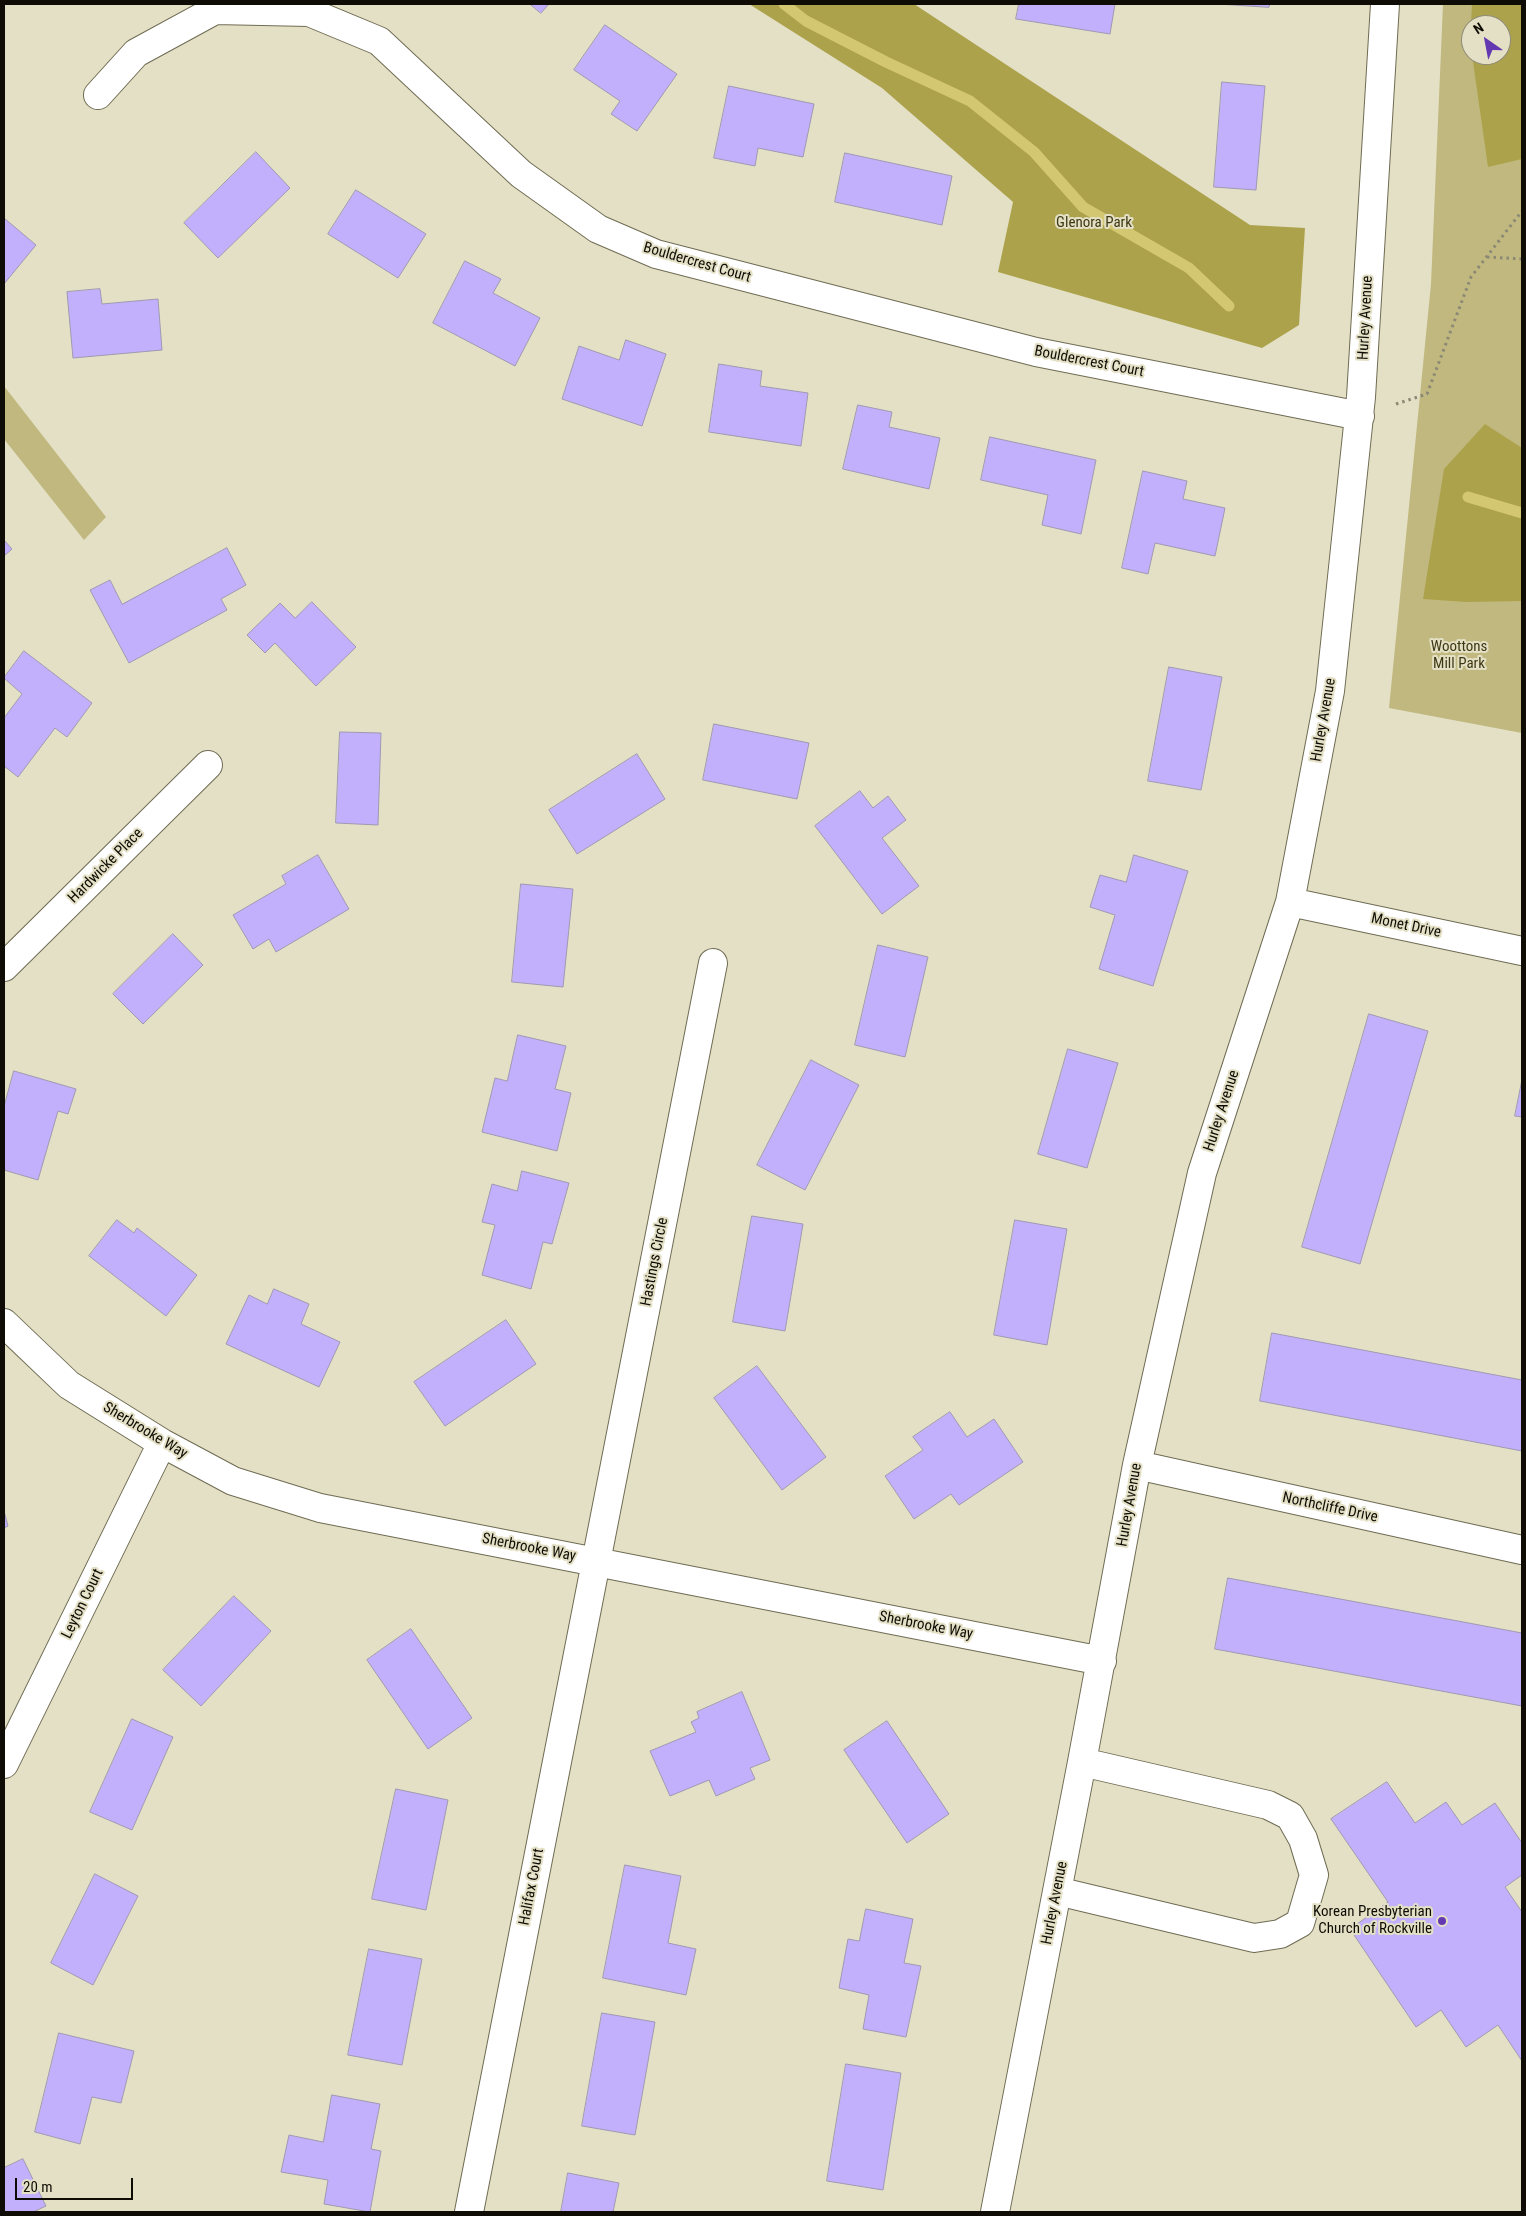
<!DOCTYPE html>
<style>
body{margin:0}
#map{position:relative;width:1526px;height:2216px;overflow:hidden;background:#e4e0c6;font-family:"Roboto Condensed",sans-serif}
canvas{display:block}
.frame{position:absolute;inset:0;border:5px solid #0e0c04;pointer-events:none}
.north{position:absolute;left:1461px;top:15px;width:50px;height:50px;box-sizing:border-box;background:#e4e0c6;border:1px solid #8e8b78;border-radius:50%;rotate:327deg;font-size:14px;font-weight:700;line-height:20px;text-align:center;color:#0e0c04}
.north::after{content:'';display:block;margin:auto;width:18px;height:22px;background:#6438b0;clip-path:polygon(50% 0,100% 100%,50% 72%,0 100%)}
.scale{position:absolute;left:15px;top:2178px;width:118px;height:22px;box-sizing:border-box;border:2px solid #0e0c04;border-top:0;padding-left:6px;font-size:15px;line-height:18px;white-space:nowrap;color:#0e0c04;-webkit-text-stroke:4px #e4e0c6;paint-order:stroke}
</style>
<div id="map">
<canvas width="1526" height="2216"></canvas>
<div class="frame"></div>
<div class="north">N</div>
<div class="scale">20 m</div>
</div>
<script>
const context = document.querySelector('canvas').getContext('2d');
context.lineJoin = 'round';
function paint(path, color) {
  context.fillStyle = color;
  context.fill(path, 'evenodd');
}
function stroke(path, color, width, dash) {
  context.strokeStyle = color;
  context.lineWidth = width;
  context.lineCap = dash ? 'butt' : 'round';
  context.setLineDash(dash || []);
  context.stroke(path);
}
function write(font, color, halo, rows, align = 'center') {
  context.font = font + ' "Roboto Condensed",sans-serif';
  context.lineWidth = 4;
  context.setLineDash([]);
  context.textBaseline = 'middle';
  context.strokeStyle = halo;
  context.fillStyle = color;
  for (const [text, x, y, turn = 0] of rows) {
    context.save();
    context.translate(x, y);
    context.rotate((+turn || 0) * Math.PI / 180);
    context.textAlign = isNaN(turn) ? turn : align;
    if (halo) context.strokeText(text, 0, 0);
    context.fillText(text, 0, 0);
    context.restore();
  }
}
const green = new Path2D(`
 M1443,4H1522V733L1389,708L1431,284ZM1471,25H1501V55H1471Z
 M4,386L106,517L84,540L4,439Z`);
const forest = new Path2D(`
 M749,4H914L1250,225L1305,228L1299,325L1262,348L998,272L1013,202L882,88Z
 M1472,4H1522V159L1488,167L1472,55H1501V25H1471V51L1470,44Z
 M1485,424L1522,448V601L1466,602L1423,599L1444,469Z`);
const stream = new Path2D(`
 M784,4L806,21L886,62L970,101L1034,152L1083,207L1189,268L1229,306
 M1468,497L1522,513`);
const building = new Path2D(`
 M530,4H549L541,13Z
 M1019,4H1115L1110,34L1016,19Z
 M1219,4H1270L1269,7Z
 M605,25L677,74L637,131L611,114L620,101L574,70Z
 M1222,82L1265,86L1256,190L1214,187Z
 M729,86L814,104L803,157L758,148L755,166L714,158Z
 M256,152L290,188L218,258L184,223Z
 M845,153L952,176L942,225L835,202Z
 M356,190L426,234L398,278L328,234Z
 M4,218L36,245L4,284Z
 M465,261L501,279L493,293L540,318L515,366L433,323Z
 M100,289L102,304L158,299L162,350L73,358L67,292Z
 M626,340L666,354L642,426L562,399L579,346L619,360Z
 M719,364L762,371L760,386L808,393L801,446L709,432Z
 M858,405L892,412L889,427L940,438L929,489L843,469Z
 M990,437L1096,460L1081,534L1042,525L1048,495L981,480Z
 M1143,471L1187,481L1183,499L1225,508L1215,556L1155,543L1148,574L1122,568Z
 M4,540L12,549L4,556Z
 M227,548L246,585L221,599L227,610L129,663L90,590L110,580L122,604Z
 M312,602L356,647L316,686L275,643L265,653L247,635L280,603L295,618Z
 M24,651L92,703L67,737L55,728L18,777L4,766V718L22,694L4,678Z
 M1169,667L1222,677L1201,790L1148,781Z
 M714,724L809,743L797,799L703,780Z
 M340,732L381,733L378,825L336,823Z
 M637,754L665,799L577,854L549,810Z
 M860,791L873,808L888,796L906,820L882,838L919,886L882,914L815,826Z
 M318,855L349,909L276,952L269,939L253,949L233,915L286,884L282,876Z
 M1134,855L1188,871L1153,986L1099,969L1115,915L1090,907L1100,875L1126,882Z
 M521,884L573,889L563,987L512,982Z
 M173,934L203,965L143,1024L113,994Z
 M878,945L928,957L905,1057L855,1045Z
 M1369,1014L1428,1031L1360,1264L1302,1247Z
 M518,1035L566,1046L555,1089L571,1093L557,1151L482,1132L495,1078L507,1081Z
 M1068,1049L1118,1063L1087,1168L1038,1154Z
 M811,1060L859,1085L805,1190L757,1165Z
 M14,1071L76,1089L68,1114L58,1111L38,1180L4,1170V1107Z
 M1522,1080V1117L1515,1116Z
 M522,1171L569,1183L552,1244L543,1242L531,1289L482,1275L495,1225L482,1222L492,1184L517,1191Z
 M752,1216L803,1224L785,1331L733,1322Z
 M117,1220L134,1233L137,1228L197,1275L166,1316L89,1256Z
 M1015,1220L1067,1229L1047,1345L994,1335Z
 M274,1289L309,1304L301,1324L340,1342L319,1387L226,1344L249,1295L267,1304Z
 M506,1320L536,1364L445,1426L414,1382Z
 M1272,1333L1522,1380V1451L1260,1401Z
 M757,1366L826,1457L782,1490L714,1398Z
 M950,1412L967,1437L994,1419L1023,1462L959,1505L951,1494L914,1519L885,1476L923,1450L913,1437Z
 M4,1511L8,1526L4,1528Z
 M1228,1578L1522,1633V1706L1215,1649Z
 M234,1596L271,1631L201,1706L163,1670Z
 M411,1629L472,1718L428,1749L367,1660Z
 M742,1692L770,1760L750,1768L755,1779L716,1796L709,1780L670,1796L650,1751L696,1732L691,1722L699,1718L697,1712Z
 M132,1719L173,1737L132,1830L90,1812Z
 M887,1721L949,1814L907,1843L844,1750Z
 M1387,1782L1415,1823L1446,1802L1462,1825L1495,1803L1522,1843V1875L1505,1887L1522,1912V2061L1498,2025L1466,2047L1441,2010L1416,2027L1350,1929L1388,1902L1331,1819Z
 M396,1789L448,1800L426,1910L372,1899Z
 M625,1865L681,1876L668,1943L696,1949L686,1995L603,1978Z
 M95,1874L138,1896L93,1985L51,1963Z
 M866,1909L913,1919L904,1963L921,1966L906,2037L863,2029L869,1995L839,1988L848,1939L859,1941Z
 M369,1949L422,1959L402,2065L348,2055Z
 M602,2013L655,2022L635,2135L582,2126Z
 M59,2033L134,2051L121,2103L92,2097L80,2144L35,2132Z
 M846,2064L901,2073L883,2190L827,2181Z
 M332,2095L380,2104L371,2149L381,2151L370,2212L324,2204L328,2180L281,2172L289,2135L323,2142Z
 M23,2159L46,2206L33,2212H4V2168Z
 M568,2173L619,2183L613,2212H561Z`);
const path = new Path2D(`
 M1487,257L1522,259
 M1396,404L1427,394L1471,277L1522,211`);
const minor = new Path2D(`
 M98,95L136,53L215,10L309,12L379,41L521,174L598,229L656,254L1036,352L1360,416
 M1290,902L1522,951
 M4,967L208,765
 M4,1323L69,1385L162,1443L233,1481L320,1508L1102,1661
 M1137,1465L1522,1550
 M4,1764L162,1443
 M1057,1891L1254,1938L1280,1934L1300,1923L1314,1875L1303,1839L1290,1816L1268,1805L1082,1762
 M469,2212L713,963
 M995,2212L1082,1762L1137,1465L1202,1173L1290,902L1330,691L1361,397L1385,4`);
const markers = [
 [1442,1921,5,"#6438b0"]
];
const parkNames = [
 ["Glenora Park",1094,223],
 ["Woottons",1459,647],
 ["Mill Park",1459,664]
];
const streetNames = [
 ["Bouldercrest Court",697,263,16],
 ["Hurley Avenue",1366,318,-87],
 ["Bouldercrest Court",1089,362,11],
 ["Hurley Avenue",1324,720,-80],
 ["Hardwicke Place",106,866,-45],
 ["Monet Drive",1406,926,12],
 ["Hurley Avenue",1222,1111,-72],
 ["Hastings Circle",655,1262,-79],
 ["Sherbrooke Way",145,1431,31],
 ["Hurley Avenue",1130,1505,-80],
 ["Northcliffe Drive",1330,1508,12],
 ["Sherbrooke Way",529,1548,11],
 ["Leyton Court",83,1604,-64],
 ["Sherbrooke Way",926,1626,11],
 ["Halifax Court",532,1887,-79],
 ["Hurley Avenue",1055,1903,-79]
];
const poiNames = [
 ["Korean Presbyterian",1432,1912],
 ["Church of Rockville",1432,1929]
];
paint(green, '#c0b87e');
paint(forest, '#ada24c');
stroke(stream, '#d3c771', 11);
paint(building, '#c2b0fc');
stroke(building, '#9e99b1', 1);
stroke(minor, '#6f6c54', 30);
stroke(path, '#8b8875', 3, [2.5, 4]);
stroke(minor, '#fff', 28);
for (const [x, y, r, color] of markers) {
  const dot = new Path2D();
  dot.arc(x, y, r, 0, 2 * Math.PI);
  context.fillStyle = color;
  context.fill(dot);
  stroke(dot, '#e4e0c6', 2);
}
write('15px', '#3d3712', '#e4e0c6', parkNames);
write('15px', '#0e0c04', '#e4e0c6', streetNames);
write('15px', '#0e0c04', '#e4e0c6', poiNames, 'right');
</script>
